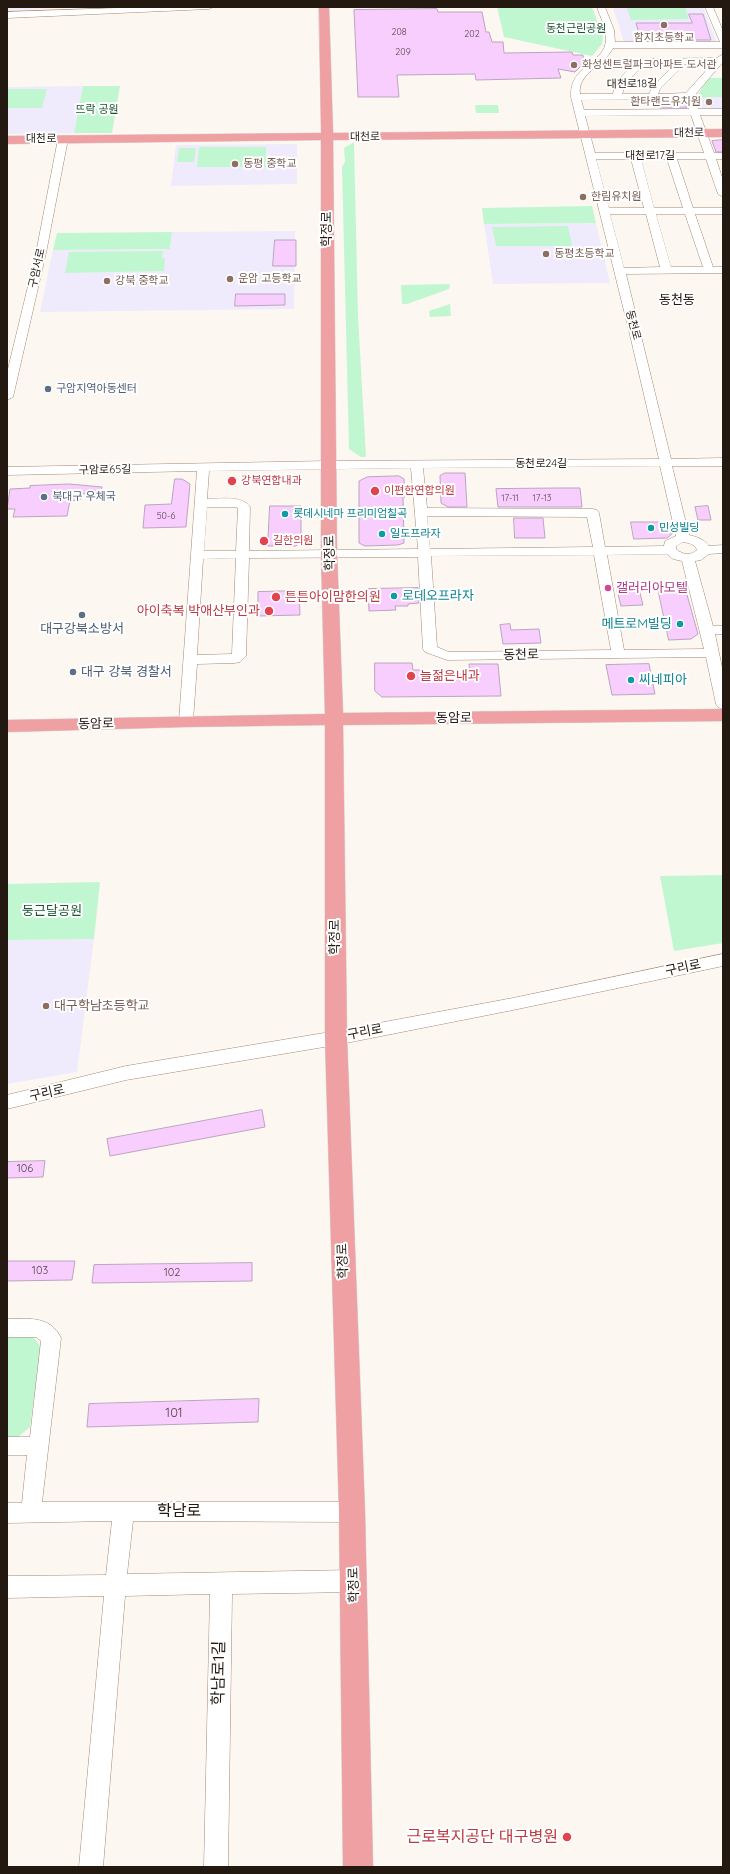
<!DOCTYPE html>
<meta charset="utf-8">
<style>
body{margin:0}
#map{position:relative;width:730px;height:1874px;overflow:hidden;background:#fdf7f1;font-family:Quicksand,sans-serif}
canvas{display:block}
.frame{position:absolute;inset:0;border:8px solid #241910;pointer-events:none}
</style>
<div id="map">
<canvas width="730" height="1874"></canvas>
<div class="frame"></div>
</div>
<script>
const context = document.querySelector('canvas').getContext('2d');
context.lineJoin = 'round';
function paint(path, color) {
  context.fillStyle = color;
  context.fill(path, 'evenodd');
}
function stroke(path, color, width, dash) {
  context.strokeStyle = color;
  context.lineWidth = width;
  context.lineCap = dash ? 'butt' : 'round';
  context.setLineDash(dash || []);
  context.stroke(path);
}
function write(font, color, halo, rows, align = 'center') {
  context.font = font + ' Quicksand,"Noto Sans KR",sans-serif';
  context.lineWidth = 4;
  context.setLineDash([]);
  context.textBaseline = 'middle';
  context.strokeStyle = halo;
  context.fillStyle = color;
  for (const [text, x, y, turn = 0] of rows) {
    context.save();
    context.translate(x, y);
    context.rotate((+turn || 0) * Math.PI / 180);
    context.textAlign = isNaN(turn) ? turn : align;
    if (halo) context.strokeText(text, 0, 0);
    context.fillText(text, 0, 0);
    context.restore();
  }
}
const education = new Path2D(`
 M7,7H82L7,11Z
 M613,7H703L717,42H624Z
 M83,86L74,133L7,134V87Z
 M723,97V111H697L695,106L696,98Z
 M297,144V184L171,186L176,145Z
 M596,223L610,283L493,284L484,224Z
 M295,231L294,309L40,312L53,250L170,249L172,232Z
 M94,939L77,1072L7,1084V940Z`);
const green = new Path2D(`
 M497,7H592L603,37L602,44L592,56L504,37Z
 M685,7L689,19L631,20L627,8Z
 M708,78H723V97L696,98Z
 M83,86H120L112,133H74Z
 M7,89H47L42,108H7Z
 M475,105H498L499,113H476Z
 M354,142L358,316L366,457H361L349,449L342,167L345,162L344,148Z
 M199,147H266V167H197Z
 M179,148H196L194,162H177Z
 M592,206L596,223L484,224L482,208Z
 M568,226L572,246H496L492,227Z
 M172,232L170,249L53,250L57,233Z
 M163,251L162,258H165L164,271L65,273L69,252Z
 M450,284L449,289L407,304H402L401,285Z
 M450,304L451,316L430,317L429,311Z
 M723,875V943L674,951L660,876Z
 M100,882L94,939L7,940V884Z
 M7,1337H33L41,1347L30,1427L18,1437H7Z`);
const building = new Path2D(`
 M437,9L438,12H482L486,32H489L492,42H503L504,53L572,52L573,55H583L584,63L575,72L558,69L561,78L476,80L475,74L397,75L399,97H358L354,10Z
 M689,14H703L711,40H641L636,23H692Z
 M657,101H684L687,108H660Z
 M723,140V152H716L712,141Z
 M275,240H296V266H273Z
 M236,294H285V305L235,306Z
 M445,473H465L467,507H448L441,503L440,476Z
 M399,476L404,479L405,497H403L404,543L398,545L365,546L359,543V481L367,477Z
 M175,479H182L190,484L186,527L143,528L145,505L171,504Z
 M69,484L102,487L101,493L81,494L80,500L70,501L67,516L13,517L15,509H7L10,489L30,488V486Z
 M558,488H580L582,507H498L496,489Z
 M270,506H301V542L296,546H268Z
 M708,506L711,520H698L695,507Z
 M514,518H543L545,538H515Z
 M631,522H669L672,534L667,538L634,539Z
 M657,584H684L698,634L691,639L669,640Z
 M638,585L643,605L621,606L616,586Z
 M418,588L419,603L408,604V606H395L396,610L369,611L368,589Z
 M299,591L300,615L258,616V592Z
 M510,624L511,630L539,629L541,643L503,644L500,625Z
 M375,663H412L413,670H424L425,678H450V674H470L469,664H498L501,696L382,697L375,691Z
 M649,664L655,694L612,695L606,665Z
 M262,1110L265,1127L110,1156L107,1139Z
 M45,1161L43,1177L7,1178V1162Z
 M7,1261H75L72,1280L7,1281Z
 M252,1263V1281L92,1283L94,1265Z
 M259,1399L258,1422L87,1427L89,1404Z`);
const minor = new Path2D(`
 M146,7H213L209,9L7,18V12Z
 M597,7H605L614,30L615,42H720L705,7H713L723,31V48H613C605,65 577,73 580,94H613C615,80 628,70 638,60L641,59L717,58L723,54V62L694,96L698,109H723V115H700L714,153H723V159H716L723,180V197L718,194L706,159H677L693,208H723V214H695L713,267H723V273L626,274L671,459L723,458V466H672L689,535C697,537 704,539 709,546L723,545V553L709,554L701,560L695,561L713,626H723V634H715L723,672V709L718,707L716,704L706,657L447,660L425,652L423,649L418,557L249,558L246,656L240,662L235,663L197,664L193,721L191,724L186,726L181,724L179,721L197,471L7,475V467L328,461L659,459L630,335L571,97C569,64 606,64 606,39C607,28 600,17 597,7ZM675,64L653,86L649,94H622L626,83L643,65ZM685,64H712L686,93L658,94L660,89ZM685,99L689,109L584,110L581,100ZM691,115L704,153H595L585,116ZM596,159H631L644,208H609ZM641,159H667L683,208H654ZM610,214H646L660,267L624,268ZM656,214H685L703,267H671ZM660,466L676,536L665,541L664,546L605,547L599,513L597,510L593,509L427,508L423,468ZM411,468L418,549L249,551L250,507C242,495 221,499 207,499L209,471ZM207,507H236L238,508L236,551H204ZM427,516L587,517L593,547L430,549ZM683,542C689,543 695,544 697,550C690,556 683,555 676,549V546ZM667,554L673,559L682,561L704,649L624,650L607,555ZM594,555L611,650L449,652L437,647L431,556ZM236,558L232,654L197,655L203,559Z
 M63,136L68,139L46,253L13,397L7,400V373L36,253L58,139Z
 M723,954V966L513,1010L336,1045L126,1080L7,1109V1095L126,1066L336,1031L513,998Z
 M7,1319C28,1319 50,1315 61,1338L42,1502H352L359,1505L362,1512L359,1519L352,1522L133,1521L127,1574L354,1570L362,1574L365,1581L362,1588L354,1592L232,1594L228,1867H204L210,1594L125,1596L103,1867H79L104,1596L7,1598V1576L106,1575L112,1521L7,1523V1503H22L27,1455H7V1437H30L41,1341L36,1337H7Z`);
const major = new Path2D(`
 M319,7H329L333,133L723,129V137L333,140L337,553L343,713L723,709V721L343,725L347,1038L365,1512L373,1867H343L339,1512L325,1038V725L186,727L7,732V720L325,714L321,553V140L7,144V136L321,133Z`);
const markers = [
 [664,25,4,"#8d6e63"],
 [574,65,4,"#8d6e63"],
 [709,102,4,"#8d6e63"],
 [235,164,4,"#8d6e63"],
 [583,197,4,"#8d6e63"],
 [546,254,4,"#8d6e63"],
 [230,279,4,"#8d6e63"],
 [107,281,4,"#8d6e63"],
 [48,389,4,"#5c6f8a"],
 [232,481,5,"#e0444e"],
 [375,491,5,"#e0444e"],
 [44,497,4,"#5c6f8a"],
 [285,514,4,"#0f9aa8"],
 [651,528,4,"#0f9aa8"],
 [382,534,4,"#0f9aa8"],
 [264,541,5,"#e0444e"],
 [608,588,4,"#d1479c"],
 [394,596,4,"#0f9aa8"],
 [276,597,5,"#e0444e"],
 [269,611,5,"#e0444e"],
 [82,615,4,"#5c6f8a"],
 [680,624,4,"#0f9aa8"],
 [73,672,4,"#5c6f8a"],
 [411,676,5,"#e0444e"],
 [631,680,4,"#0f9aa8"],
 [46,1006,4,"#8d6e63"],
 [567,1837,5,"#e0444e"]
];
const farNumbernames = [
 ["208",399,32],
 ["202",472,34],
 ["209",403,52],
 ["17-11",510,498],
 ["17-13",542,498],
 ["50-6",166,516]
];
const farParknames = [
 ["동천근린공원",576,29],
 ["뜨락 공원",97,110]
];
const farEducationnames = [
 ["함지초등학교",664,38,"center"],
 ["화성센트럴파크아파트 도서관",582,65],
 ["환타랜드유치원",701,102,"right"],
 ["동평 중학교",243,164],
 ["한림유치원",591,197],
 ["동평초등학교",554,254],
 ["운암 고등학교",238,279],
 ["강북 중학교",115,281]
];
const farStreetnames = [
 ["대천로18길",632,84,-1],
 ["대천로",689,133,-1],
 ["대천로",365,137,-1],
 ["대천로",41,139],
 ["대천로17길",650,156],
 ["구암서로",37,268,-77],
 ["동천로",633,325,75],
 ["동천로24길",541,464],
 ["구암로65길",105,470,-1]
];
const farServicenames = [
 ["구암지역아동센터",56,389],
 ["북대구 우체국",52,497]
];
const farHealthnames = [
 ["강북연합내과",241,481],
 ["이편한연합의원",384,491],
 ["길한의원",273,541]
];
const farCulturenames = [
 ["롯데시네마 프리미엄칠곡",293,514],
 ["민성빌딩",659,528],
 ["일도프라자",390,534]
];
const numberNames = [
 ["106",25,1169],
 ["103",40,1271],
 ["102",172,1273]
];
const streetNames = [
 ["학정로",327,229,-90],
 ["학정로",330,553,-91],
 ["동천로",521,655,-1],
 ["동암로",454,718],
 ["동암로",96,724,-1],
 ["학정로",335,937,-90],
 ["구리로",683,968,-12],
 ["구리로",365,1032,-11],
 ["구리로",47,1093,-13],
 ["학정로",343,1261,-92],
 ["학정로",354,1585,-91]
];
const farQuarternames = [
 ["동천동",677,300]
];
const hotelNames = [
 ["갤러리아모텔",616,588]
];
const cultureNames = [
 ["로데오프라자",402,596],
 ["메트로M빌딩",672,624,"right"],
 ["씨네피아",639,680]
];
const healthNames = [
 ["튼튼아이맘한의원",285,597],
 ["아이축복 박애산부인과",260,611,"right"],
 ["늘젊은내과",420,676]
];
const serviceNames = [
 ["대구강북소방서",82,629],
 ["대구 강북 경찰서",81,672,"left"]
];
const parkNames = [
 ["둥근달공원",52,911]
];
const educationNames = [
 ["대구학남초등학교",54,1006]
];
const nearNumbernames = [
 ["101",174,1413]
];
const nearStreetnames = [
 ["학남로",179,1511],
 ["학남로1길",219,1673,-89]
];
const nearHealthnames = [
 ["근로복지공단 대구병원",558,1837]
];
paint(education, '#f0ebfc');
paint(green, '#c1f7d0');
paint(building, '#f7cefd');
stroke(building, '#bca4bf', 1);
stroke(minor, '#a58972', 1);
stroke(major, '#d8d6d4', 1);
paint(minor, '#fff');
paint(major, '#eea0a3');
for (const [x, y, r, color] of markers) {
  const dot = new Path2D();
  dot.arc(x, y, r, 0, 2 * Math.PI);
  context.fillStyle = color;
  context.fill(dot);
  stroke(dot, '#fff', 1.5);
}
write('9px', '#59464b', null, farNumbernames);
write('11px', '#195531', '#fff', farParknames);
write('11px', '#785e54', '#fff', farEducationnames, 'left');
write('11px', '#241910', '#fff', farStreetnames);
write('11px', '#4e5e75', '#fff', farServicenames, 'left');
write('11px', '#be3a42', '#fff', farHealthnames, 'left');
write('11px', '#0d838f', '#fff', farCulturenames, 'left');
write('11px', '#59464b', null, numberNames);
write('13px', '#241910', '#fff', streetNames);
write('13px', '#241910', '#fff', farQuarternames);
write('13px', '#b23c85', '#fff', hotelNames, 'left');
write('13px', '#0d838f', '#fff', cultureNames, 'left');
write('13px', '#be3a42', '#fff', healthNames, 'left');
write('13px', '#4e5e75', '#fff', serviceNames);
write('13px', '#195531', '#fff', parkNames);
write('13px', '#785e54', '#fff', educationNames, 'left');
write('13px', '#59464b', null, nearNumbernames);
write('16px', '#241910', '#fff', nearStreetnames);
write('16px', '#be3a42', '#fff', nearHealthnames, 'right');
</script>
